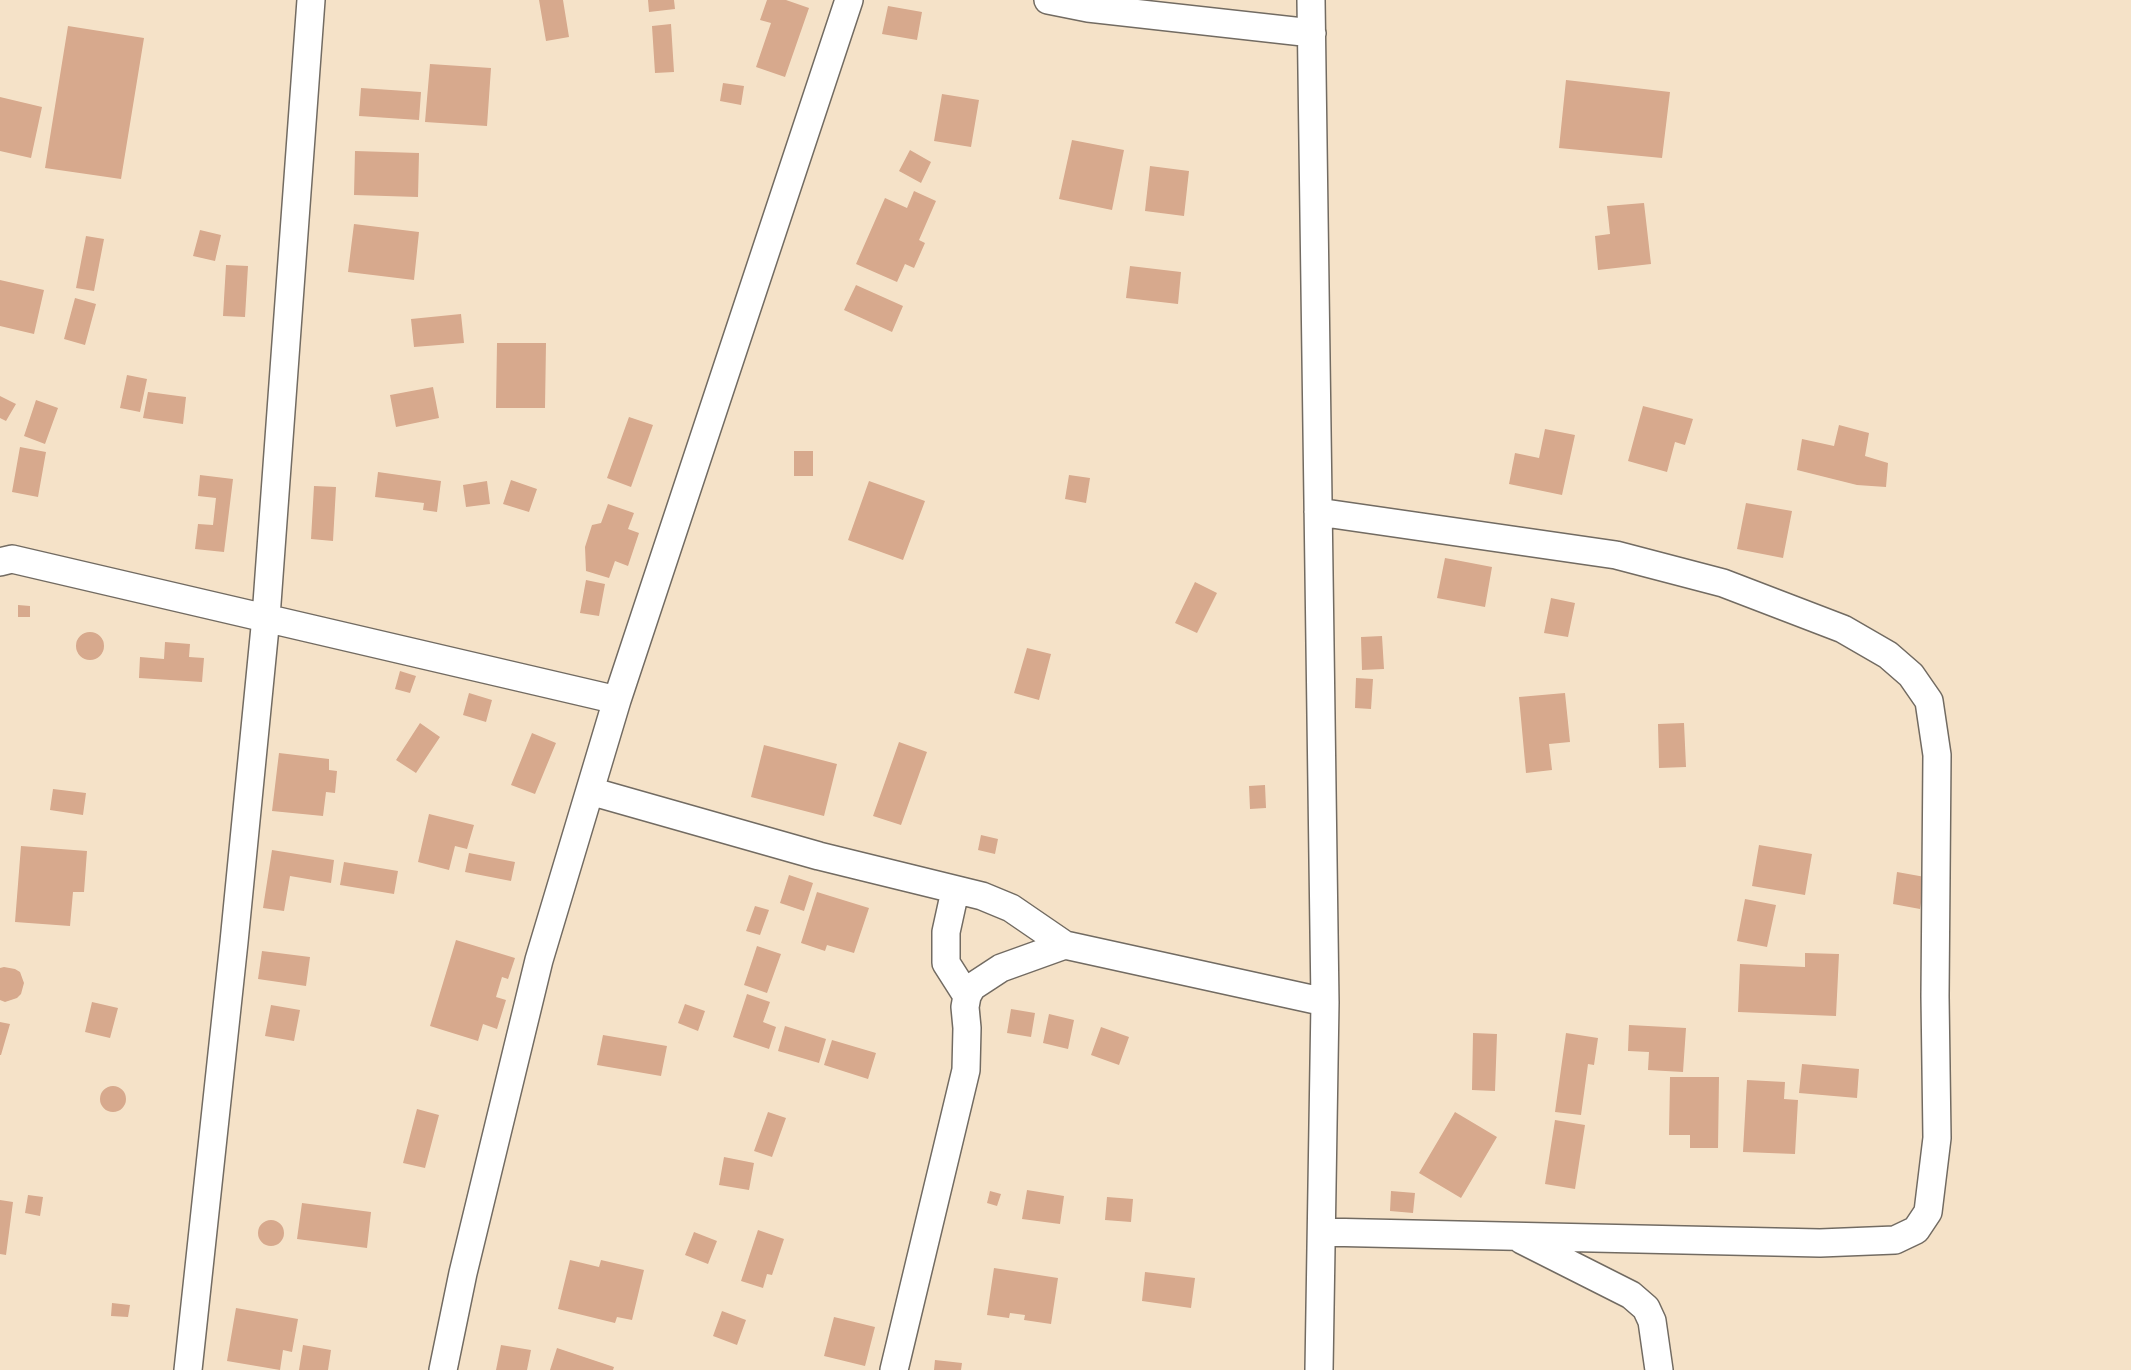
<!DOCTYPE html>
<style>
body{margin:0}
canvas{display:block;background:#f5e2c8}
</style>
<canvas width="2131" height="1370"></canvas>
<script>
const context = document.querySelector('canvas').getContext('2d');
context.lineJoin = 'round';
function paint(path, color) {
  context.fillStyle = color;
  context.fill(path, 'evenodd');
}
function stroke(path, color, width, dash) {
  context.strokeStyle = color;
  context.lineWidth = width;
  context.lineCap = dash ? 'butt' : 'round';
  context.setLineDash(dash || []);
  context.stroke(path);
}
const building = new Path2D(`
 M539,0H563L569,37L546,41Z
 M648,0H674L675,9L649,12Z
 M767,0H786L809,8L785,77L756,67L771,23L760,20Z
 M888,6L922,12L917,40L882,34Z
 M671,24L674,72L655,73L652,26Z
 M68,26L144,38L121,179L45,168Z
 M430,64L491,68L487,126L425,122Z
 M1566,80L1670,92L1662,158L1559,148Z
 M723,83L744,86L741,105L720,101Z
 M361,88L421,92L419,120L359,116Z
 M942,94L979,100L971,147L934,141Z
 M0,97L42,107L31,158L0,151Z
 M1072,140L1124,150L1112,210L1059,199Z
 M910,150L931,162L921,183L899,171Z
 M355,151L419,153L418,197L354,195Z
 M1150,166L1189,171L1184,216L1145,211Z
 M914,191L936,201L919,240L925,243L914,268L905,264L897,282L856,264L885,198L907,208Z
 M1644,203L1651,264L1598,270L1595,236L1610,234L1607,206Z
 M354,224L419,232L414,280L348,272Z
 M200,230L221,235L215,261L193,256Z
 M86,236L104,239L94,291L76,288Z
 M226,265L248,266L245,317L223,316Z
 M1130,266L1181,272L1178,304L1126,298Z
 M0,280L44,290L34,334L0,326Z
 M856,285L903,306L892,332L844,310Z
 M75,298L96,304L85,345L64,339Z
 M461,314L464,343L414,347L411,319Z
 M497,343H546L545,408H496Z
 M127,375L147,379L140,412L120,408Z
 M433,387L439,418L396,427L390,395Z
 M148,392L186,397L183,424L143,418Z
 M0,396L16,404L6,421L0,418Z
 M36,400L58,408L45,444L24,436Z
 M1643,406L1693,419L1685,445L1675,442L1667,472L1628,461Z
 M629,417L653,425L631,487L607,478Z
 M1839,425L1869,433L1865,456L1888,463L1886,487L1857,485L1797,470L1802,439L1834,446Z
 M1545,429L1575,435L1562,495L1509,484L1515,453L1539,458Z
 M20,447L46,452L38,497L12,492Z
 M794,451H813V476H794Z
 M378,472L441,481L437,512L423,510L424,503L375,497Z
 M200,475L233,479L224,552L195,549L198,524L213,525L216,498L198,496Z
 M1069,475L1090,478L1086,503L1065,499Z
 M511,480L537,489L529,512L503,504Z
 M487,481L490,504L466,507L463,485Z
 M869,481L925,501L903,560L848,540Z
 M314,486L336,487L333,541L311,539Z
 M1746,503L1792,511L1783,558L1737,549Z
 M608,504L634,513L628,529L639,533L628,566L615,561L609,578L586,571L585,547L592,525L601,523Z
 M1445,558L1492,567L1485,607L1437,598Z
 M586,580L605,584L599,616L580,613Z
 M1195,582L1217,593L1197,633L1175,623Z
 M1551,598L1575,603L1568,637L1544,633Z
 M18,605L30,606V617H18Z
 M76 646a14 14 0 1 1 28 0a14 14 0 1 1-28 0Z
 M1382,636L1384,669L1362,670L1361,637Z
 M165,642L190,644L189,657L204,658L202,682L139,678L140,657L164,659Z
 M1027,648L1051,654L1039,700L1014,693Z
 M400,671L416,676L410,693L395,689Z
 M1356,678L1373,679L1371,709L1355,708Z
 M469,693L492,700L486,722L463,715Z
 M1565,693L1570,742L1549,744L1552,770L1526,773L1519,697Z
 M420,723L440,737L416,773L396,760Z
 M1684,723L1686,767L1659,768L1658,724Z
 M532,733L556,743L535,794L511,785Z
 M899,742L927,752L901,825L873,816Z
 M764,745L837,764L824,816L751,797Z
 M279,753L329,759V770L337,771L335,793L326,792L323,816L272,811Z
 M1265,785L1266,808L1250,809L1249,786Z
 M53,789L86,793L83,815L50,810Z
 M429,814L474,825L467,849L455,846L449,870L418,862Z
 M981,835L998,839L995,854L978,850Z
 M1759,845L1812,854L1805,895L1752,886Z
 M21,846L87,851L84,892H73L70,926L15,922Z
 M272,850L334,860L331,883L290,876L284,911L263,908Z
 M469,853L515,862L511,881L465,872Z
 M344,862L398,871L394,894L340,885Z
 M1897,872L1925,877L1920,909L1893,904Z
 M789,875L813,883L804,911L780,903Z
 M817,892L869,908L854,953L827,945L825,951L801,943Z
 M1745,899L1776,905L1767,947L1737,941Z
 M755,906L769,910L760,935L746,931Z
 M456,940L515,958L508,979L502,977L496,997L506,1000L497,1029L483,1024L478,1041L430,1026Z
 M757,946L781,954L767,993L744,985Z
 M262,951L310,957L306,986L258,979Z
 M1805,953L1839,954L1836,1016L1738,1012L1740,964L1805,967Z
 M4,967L15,969L20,972L24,983L21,994L17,998L5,1002L0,1000V968Z
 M747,994L770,1002L763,1022L776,1027L769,1049L733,1037Z
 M92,1002L118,1008L110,1038L85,1032Z
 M685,1004L705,1011L698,1031L678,1023Z
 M271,1005L300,1010L294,1041L265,1036Z
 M1011,1009L1035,1013L1031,1037L1007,1033Z
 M1049,1014L1074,1020L1068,1049L1043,1043Z
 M0,1022L10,1024L1,1055H0Z
 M1629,1025L1686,1028L1683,1072L1648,1070L1649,1052L1628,1051Z
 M785,1026L826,1039L819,1063L778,1051Z
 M1101,1027L1129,1037L1119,1065L1091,1055Z
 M1473,1033L1497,1034L1495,1091L1472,1090Z
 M1566,1033L1598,1038L1594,1065L1588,1064L1581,1115L1555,1112Z
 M603,1035L667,1046L661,1076L597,1065Z
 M832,1040L876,1053L868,1079L824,1065Z
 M1802,1064L1859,1069L1857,1098L1799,1093Z
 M1670,1077H1719L1718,1148H1690V1135H1669Z
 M1747,1080L1785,1082L1784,1099L1798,1100L1795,1154L1743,1152Z
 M100 1099a13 13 0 1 1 26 0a13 13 0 1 1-26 0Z
 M417,1109L439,1115L425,1168L403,1163Z
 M768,1112L786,1118L772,1157L754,1151Z
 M1455,1112L1497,1137L1461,1198L1419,1173Z
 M1555,1120L1585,1125L1575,1189L1545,1184Z
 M724,1157L754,1163L749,1190L719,1185Z
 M1027,1190L1064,1196L1060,1224L1022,1219Z
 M990,1191L1001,1194L997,1206L987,1203Z
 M1391,1191L1415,1193L1413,1213L1390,1211Z
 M28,1195L43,1197L40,1216L25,1213Z
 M1107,1197L1133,1199L1131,1222L1105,1220Z
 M0,1200L13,1202L6,1255L0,1254Z
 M302,1203L371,1212L367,1248L297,1239Z
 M258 1233a13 13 0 1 1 26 0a13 13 0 1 1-26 0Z
 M758,1230L784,1239L772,1275L767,1274L763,1288L741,1281Z
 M694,1232L717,1241L708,1264L685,1255Z
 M570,1260L599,1267L601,1260L644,1270L632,1320L617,1317L615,1323L558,1309Z
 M994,1268L1058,1278L1051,1324L1024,1320L1025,1315L1010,1313L1009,1318L987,1315Z
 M1145,1272L1195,1278L1191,1308L1142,1301Z
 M112,1303L130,1305L128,1317L111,1316Z
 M236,1308L298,1319L292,1352L283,1350L280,1370L227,1361Z
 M722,1311L746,1320L737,1345L713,1336Z
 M834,1317L875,1327L865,1366L824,1356Z
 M303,1345L331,1350L328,1370H299Z
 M501,1345L531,1350L527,1370H496Z
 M557,1348L614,1367L613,1370H550Z
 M935,1360L962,1363L961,1370H934Z`);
const minor = new Path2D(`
 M1048,0L1088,8L1312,33
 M1311,0L1325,1002L1319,1370
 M1318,512L1616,555L1723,583L1843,629L1888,655L1911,675L1929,701L1937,755L1935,996L1937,1138L1928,1212L1916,1230L1895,1240L1820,1243L1322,1232
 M0,562L12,559L617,700
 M590,791L819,856L982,896L1011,908L1065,945
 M955,891L946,932V963L967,996
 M1522,1240L1631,1295L1646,1308L1652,1321L1659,1370
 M188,1370L234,942L266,617L311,0
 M443,1370L463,1273L539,960L617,700L849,0
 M894,1370L966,1070L967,1028L965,1007L967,996L972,987L1001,968L1065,945L1325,1002`);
paint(building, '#d7a98d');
stroke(minor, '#726b62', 30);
stroke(minor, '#fff', 27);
</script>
